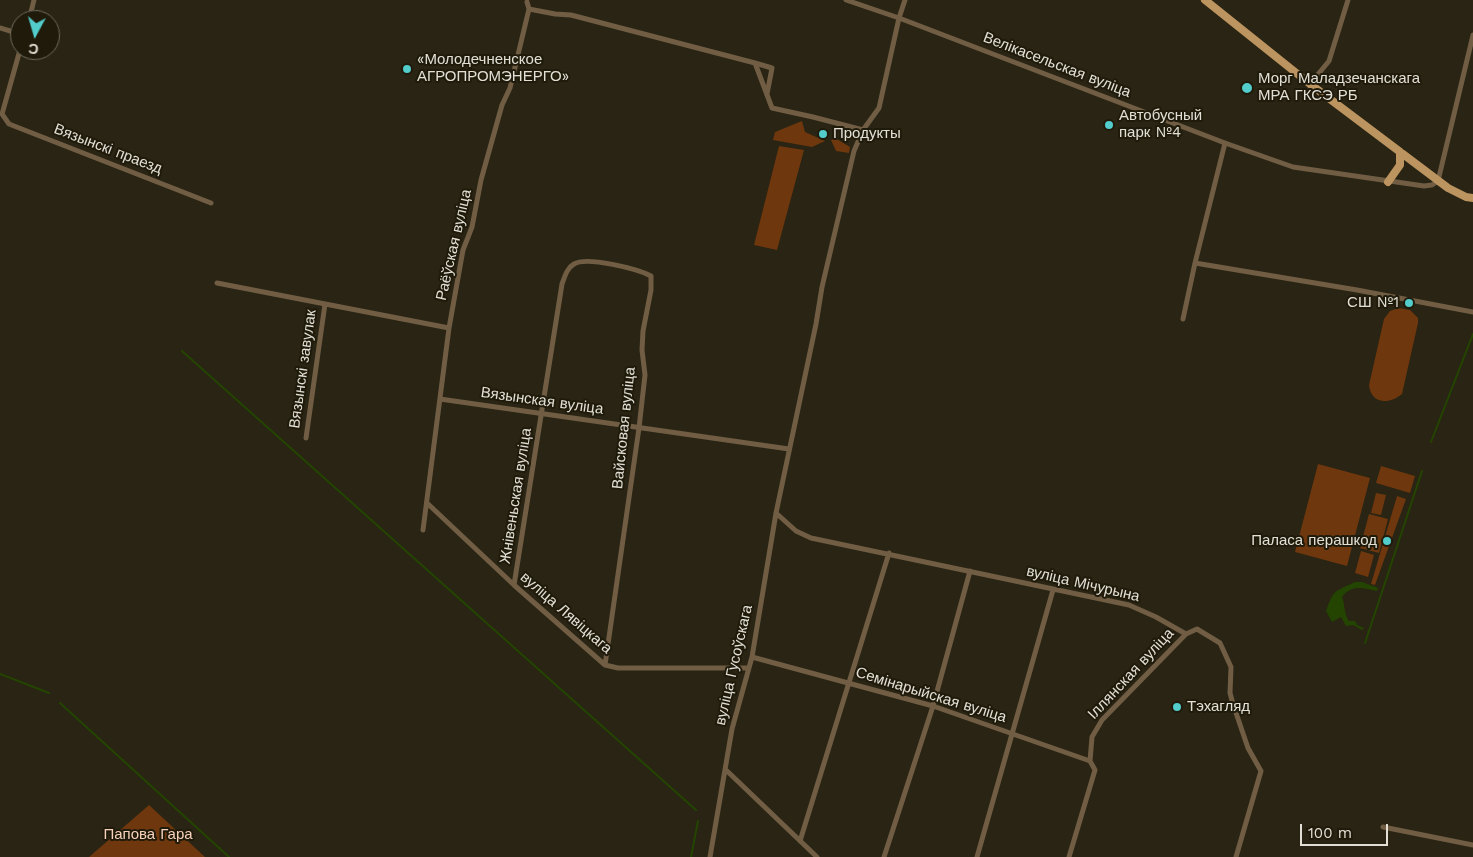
<!DOCTYPE html>
<meta charset="utf-8">
<style>
body{margin:0}
#map{position:relative;width:1473px;height:857px;overflow:hidden;background:#292413;font-family:"Work Sans",sans-serif}
canvas{display:block}
.north{position:absolute;left:10px;top:10px;width:50px;height:50px;box-sizing:border-box;background:#1f1a0a;border:1px solid #6d695b;border-radius:50%;rotate:186deg;font-size:14px;font-weight:700;line-height:20px;text-align:center;color:#e2dfd5}
.north::after{content:'';display:block;margin:auto;width:18px;height:22px;background:#52cdcc;clip-path:polygon(50% 0,100% 100%,50% 72%,0 100%)}
.scale{position:absolute;left:1300px;top:824px;width:88px;height:22px;box-sizing:border-box;border:2px solid #e2dfd5;border-top:0;padding-left:6px;font-size:15px;line-height:18px;white-space:nowrap;color:#e2dfd5;-webkit-text-stroke:4px #1f1a0a;paint-order:stroke}
</style>
<div id="map">
<canvas width="1473" height="857"></canvas>
<div class="north">С</div>
<div class="scale">100 m</div>
</div>
<script>
const context = document.querySelector('canvas').getContext('2d');
context.lineJoin = 'round';
function paint(path, color) {
  context.fillStyle = color;
  context.fill(path, 'evenodd');
}
function stroke(path, color, width, dash) {
  context.strokeStyle = color;
  context.lineWidth = width;
  context.lineCap = dash ? 'butt' : 'round';
  context.setLineDash(dash || []);
  context.stroke(path);
}
function write(font, color, halo, rows, align = 'center') {
  context.font = font + ' "Work Sans",sans-serif';
  context.lineWidth = 4;
  context.setLineDash([]);
  context.textBaseline = 'middle';
  context.strokeStyle = halo;
  context.fillStyle = color;
  for (const [text, x, y, turn = 0] of rows) {
    context.save();
    context.translate(x, y);
    context.rotate((+turn || 0) * Math.PI / 180);
    context.textAlign = isNaN(turn) ? turn : align;
    if (halo) context.strokeText(text, 0, 0);
    context.fillText(text, 0, 0);
    context.restore();
  }
}
const green = new Path2D(`
 M802,121L805,132L825,141L812,147L773,140L775,132Z
 M835,138L850,147L849,153L836,151L831,140Z
 M779,146L804,150L777,250L754,245Z
 M1398,308L1410,310L1418,318V323L1402,394C1389,405 1371,404 1369,385L1384,319L1390,311Z
 M1318,464L1370,478L1347,566L1295,552Z
 M1381,466L1415,476L1410,493L1376,483Z
 M1376,493L1386,495L1381,515L1371,513Z
 M1397,496L1406,499L1375,585L1371,584Z
 M1369,514L1388,519L1379,553L1360,548Z
 M1361,551L1374,555L1368,577L1355,573Z
 M149,805L205,857H89Z`);
const water = new Path2D(`
 M1355,582H1362L1378,588L1377,591C1364,588 1351,584 1342,597C1345,604 1344,615 1349,621H1355L1357,625L1364,628L1362,630L1353,625L1346,626L1341,617L1332,622L1326,611C1334,589 1334,592 1355,582Z`);
const stream = new Path2D(`
 M182,351L696,810
 M1431,442L1473,334
 M1365,643L1422,471
 M0,674L49,693
 M60,703L229,857
 M691,857L698,821`);
const minor = new Path2D(`
 M846,0L899,18L1225,143L1293,167L1424,186L1432,185L1438,181L1473,35
 M529,9L555,14L571,15L755,63L772,108L813,117L863,130
 M29,20L34,0
 M0,28L20,34
 M20,50L2,114L9,124L211,203
 M755,63L772,68L767,94
 M1310,84L1329,61L1348,0
 M1225,143L1195,263L1357,290L1473,312
 M217,283L449,328
 M1183,319L1195,263
 M440,399L789,449
 M306,438L325,304
 M427,503L514,585L605,665L618,668H749
 M776,513L796,531L811,538L1129,605L1156,617L1186,634
 M423,530L449,328L463,250L472,227L481,180L502,105L510,88L529,9L527,2
 M514,585L562,284C565,276 567,268 574,264C587,256 638,269 651,276V290L643,331L642,350L645,375L639,428L605,665
 M752,657L933,706L1090,761L1095,770L1069,857
 M1090,761L1092,737L1102,720L1186,634L1197,629L1220,643L1231,667L1230,693L1233,704L1248,748L1261,771L1236,857
 M726,770L817,857
 M1383,827L1473,845
 M800,841L889,553
 M710,857L732,729L752,657L776,513L816,324L822,287L854,151L863,130L879,108L899,18L905,0
 M884,857L933,706L970,571
 M977,857L1053,590`);
const primary = new Path2D(`
 M1205,0L1310,84L1448,188L1466,197L1473,198
 M1388,182L1400,165V152`);
const markers = [
 [407,69,5,"#52cdcc"],
 [1247,88,6,"#52cdcc"],
 [1109,125,5,"#52cdcc"],
 [823,134,5,"#52cdcc"],
 [1409,303,5,"#52cdcc"],
 [1387,541,5,"#52cdcc"],
 [1177,707,5,"#52cdcc"]
];
const poiNames = [
 ["«Молодечненское",417,60],
 ["АГРОПРОМЭНЕРГО»",417,77],
 ["Морг Маладзечанскага",1258,79],
 ["МРА ГКСЭ РБ",1258,96],
 ["Автобусный",1119,116],
 ["парк №4",1119,133],
 ["Продукты",833,134],
 ["СШ №1",1399,303,"right"],
 ["Паласа перашкод",1377,541,"right"],
 ["Тэхагляд",1187,707]
];
const streetNames = [
 ["Велікасельская вуліца",1057,65,21],
 ["Вязынскі праезд",108,149,21],
 ["Раёўская вуліца",454,245,-77],
 ["Вязынскі завулак",303,369,-82],
 ["Вязынская вуліца",542,401,8],
 ["Вайсковая вуліца",624,428,-84],
 ["Жнівеньская вуліца",516,496,-81],
 ["вуліца Мічурына",1083,584,13],
 ["вуліца Лявіцкага",566,613,41],
 ["вуліца Гусоўскага",734,665,-77],
 ["Іллянская вуліца",1131,674,-47],
 ["Семінарыйская вуліца",931,695,17]
];
const parkNames = [
 ["Папова Гара",148,835]
];
paint(green, '#6e370d');
paint(water, '#234501');
stroke(stream, '#234501', 2);
stroke(minor, '#705d44', 5);
stroke(primary, '#bc9460', 8);
for (const [x, y, r, color] of markers) {
  const dot = new Path2D();
  dot.arc(x, y, r, 0, 2 * Math.PI);
  context.fillStyle = color;
  context.fill(dot);
  stroke(dot, '#1f1a0a', 2);
}
write('15px', '#e2dfd5', '#1f1a0a', poiNames, 'left');
write('15px', '#e2dfd5', '#1f1a0a', streetNames);
write('15px', '#f7d2bb', '#1f1a0a', parkNames);
</script>
